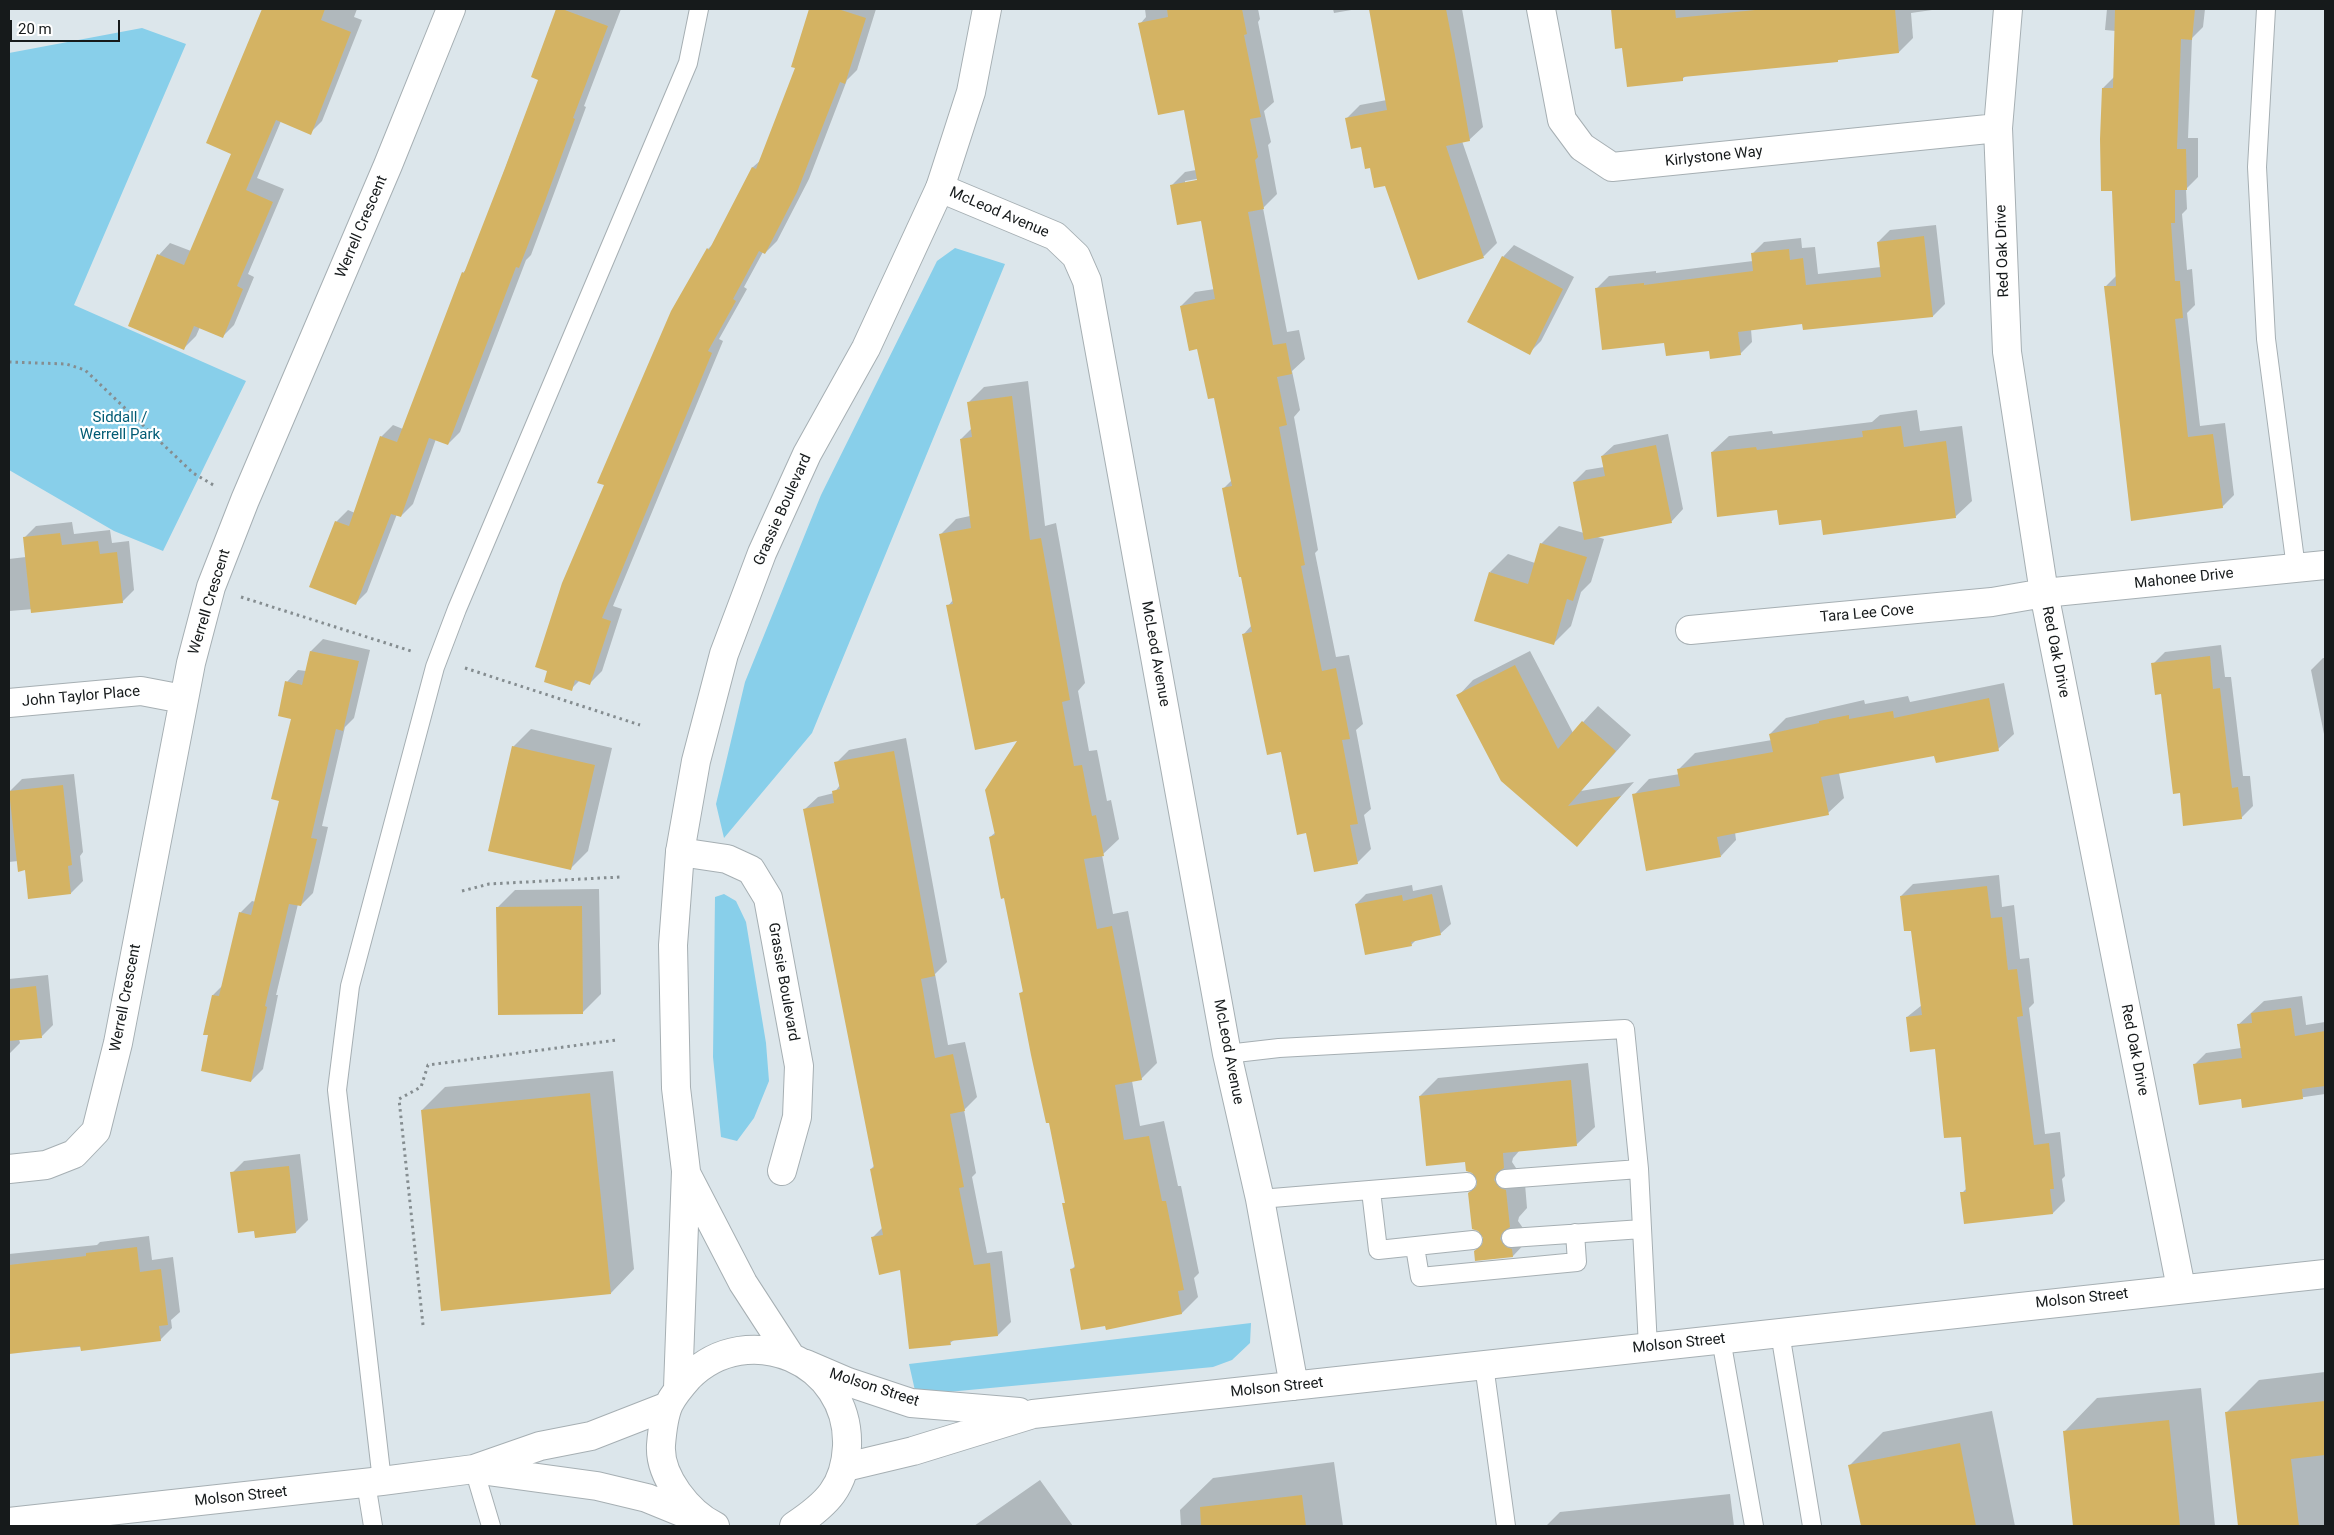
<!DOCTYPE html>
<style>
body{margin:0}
#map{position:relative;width:2334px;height:1535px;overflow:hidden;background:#dce6eb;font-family:Roboto,sans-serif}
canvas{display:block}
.frame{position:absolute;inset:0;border:10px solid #161a1b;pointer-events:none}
.scale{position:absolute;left:10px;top:20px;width:110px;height:22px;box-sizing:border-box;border:2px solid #161a1b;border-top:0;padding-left:6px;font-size:15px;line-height:18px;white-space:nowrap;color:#161a1b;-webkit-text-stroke:4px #fff;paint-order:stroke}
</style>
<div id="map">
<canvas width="2334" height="1535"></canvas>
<div class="frame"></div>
<div class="scale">20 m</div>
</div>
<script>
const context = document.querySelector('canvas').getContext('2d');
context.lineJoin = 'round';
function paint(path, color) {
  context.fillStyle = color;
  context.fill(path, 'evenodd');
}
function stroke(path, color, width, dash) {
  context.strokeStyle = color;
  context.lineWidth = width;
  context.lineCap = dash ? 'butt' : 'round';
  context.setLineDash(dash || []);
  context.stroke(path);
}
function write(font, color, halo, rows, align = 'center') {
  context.font = font + ' Roboto,sans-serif';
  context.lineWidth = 4.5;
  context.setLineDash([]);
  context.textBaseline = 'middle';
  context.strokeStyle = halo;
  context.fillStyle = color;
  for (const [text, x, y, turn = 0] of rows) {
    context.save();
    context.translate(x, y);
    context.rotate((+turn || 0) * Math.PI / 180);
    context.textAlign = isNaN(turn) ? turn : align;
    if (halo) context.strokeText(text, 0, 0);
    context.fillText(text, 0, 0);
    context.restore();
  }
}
const green = new Path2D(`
 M142,28L186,44L74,305L246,381L163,551L114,531L9,470V53Z
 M955,248L1005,264L812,733L724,838L716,804L745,682L821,495L937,261Z
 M724,894L736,901L746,922L766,1043L769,1081L754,1118L737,1141L721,1137L713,1057L715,897Z
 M1251,1323L1250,1343L1232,1360L1213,1367L916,1395L909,1364Z`);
const shadow = new Path2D(`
 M263,9H357L354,17L362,20L322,121L310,133L281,121L257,178L284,189L248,274L254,277L234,325L222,337L200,327L196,336L184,348L129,326L159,255L170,243L191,251L233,153L208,143Z
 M558,9H621L584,106L586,107L556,188L531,255L526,260L460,432L448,444L436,439L413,504L401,516L397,514L367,592L355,604L336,522L348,510L355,513L381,437L393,425L403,429L463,273L468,267L539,79L533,76Z
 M810,9H876L857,70L847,80L809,179L777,241L765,253L763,252L744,287L747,289L719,339L723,341L613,606L622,609L602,671L590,683L580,680L571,689L708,249L715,242L753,167L761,160L796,67L793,66Z
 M1145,9H1258L1260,19L1258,22L1274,102L1264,111L1271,142L1268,145L1277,194L1263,208L1287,332L1299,330L1305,359L1292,371L1300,410L1294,417L1318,550L1315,553L1336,657L1349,655L1363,724L1356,730L1371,809L1364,815L1371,849L1357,863L1307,831L1243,635L1252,625L1224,488L1232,480L1215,396L1198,347L1181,306L1195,292L1215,289L1202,219L1171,186L1185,172L1196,170L1185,108L1140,24L1146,17ZM1203,178L1185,184V181Z
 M1333,9H1357L1334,13Z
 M1370,9H1462L1483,127L1469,140L1462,141L1497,243L1484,256L1419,279L1386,185L1371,167L1362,146L1346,119L1360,105L1387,100Z
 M1612,9H1939L1911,13L1913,38L1899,52L1841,58L1837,61L1686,76L1682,79L1623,46L1616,47Z
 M2107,9H2205L2203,27L2192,38L2188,138H2198V177L2186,189L2187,209L2182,214L2187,270L2192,269L2195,305L2187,313L2200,426L2225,423L2234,495L2222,507L2132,520L2105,287L2117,275L2113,190L2103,88L2114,77L2116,31L2105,30Z
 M1936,225L1945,304L1933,316L1804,329L1803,323L1751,329L1752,342L1740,354L1665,342L1597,288L1609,276L1656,271V273L1753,261L1752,254L1764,242L1801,238L1802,248L1815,247L1818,274L1881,267L1878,242L1890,230Z
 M1514,245L1574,277L1541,341L1529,353L1503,257Z
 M1028,381L1045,526L1056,523L1085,683L1078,691L1089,751L1097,750L1107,801L1111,800L1119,839L1102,855L1113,914L1128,911L1157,1063L1141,1079L1132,1081L1140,1126L1164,1121L1178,1186H1181L1199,1273L1194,1278L1198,1297L1182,1313L1107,1328L1071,1270L1076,1265L1064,1204L1066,1201L1050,1121L1020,994L1024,990L1005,897L990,837L996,832L1020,740L948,606L953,600L941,534L956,519L970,516L961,439L972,428L968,403L984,387Z
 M1917,410L1920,431L1962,426L1972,501L1955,517L1822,519L1778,509L1712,452L1729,436L1772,431L1773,434L1872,422L1880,415Z
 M1668,434L1683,509L1672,521L1595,536L1604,539L1591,582L1581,592L1571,626L1553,644L1490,572L1508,554L1535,563L1541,544L1559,526L1584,533L1574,482L1586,470L1604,467L1602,456L1614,445Z
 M72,522L74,534L110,530L112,543L129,541L134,590L122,602L9,611V559L26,557L24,538L36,526Z
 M323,639L370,650L354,718L345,727L322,826L328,827L313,893L301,905L298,904L276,995H278L263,1069L251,1081L209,1034L213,995L223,985L240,913L252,901L256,902L280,800L292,718L287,682L298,670L306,671L311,651Z
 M2221,645L2225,677H2231L2243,776H2250L2253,806L2241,818L2162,693L2153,664L2165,652Z
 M1530,651L1573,733L1598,706L1631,735L1581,791L1634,782L1577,845L1458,696L1473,680Z
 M2323,658H2325V739L2311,670Z
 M2004,683L2014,734L1998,749L1935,755L1839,773L1844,798L1828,813L1735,832L1736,840L1721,856L1634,795L1649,779L1680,774L1679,769L1695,753L1772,740L1770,734L1786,718L1864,700L1865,704L1908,696L1910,702Z
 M531,729L612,748L588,851L570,869L513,747Z
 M906,738L947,962L935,974L948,1045L965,1042L977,1097L964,1110L976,1173L972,1177L987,1253L1002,1251L1011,1322L998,1335L954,1340L950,1343L901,1269L873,1237L883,1227L871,1169L875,1165L805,809L818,797L834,793L840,785L836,763L849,750Z
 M74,774L83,852L80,856L83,881L71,893L26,869L18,861L9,862V801H11L10,791L22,779Z
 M1999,875L2002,907L2014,905L2020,959L2029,958L2034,1003L2029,1008L2045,1134L2060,1132L2065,1176L2062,1179L2065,1201L2053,1213L1962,1193L1967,1188L1962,1135L1936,1048L1907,1017L1922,1005L1912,929L1901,896L1913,884Z
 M1412,885L1413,891L1442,885L1451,924L1440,934L1417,939L1411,945L1356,904L1366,894Z
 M599,889L601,994L583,1012L497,908L515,890Z
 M48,975L53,1025L41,1037L19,1039L20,1043L9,1054V979Z
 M2302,996L2306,1025L2325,1022V1094L2243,1106V1097L2194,1065L2206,1053L2241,1048L2238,1025L2264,1001Z
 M1588,1063L1595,1127L1577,1144L1520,1150L1513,1158L1512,1162L1518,1171L1524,1172L1527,1208L1519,1217L1518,1221L1530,1238L1513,1256L1475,1251L1484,1242L1485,1238L1469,1193L1478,1184L1479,1180L1420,1096L1438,1078Z
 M613,1071L634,1269L611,1293L422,1110L445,1087Z
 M300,1154L308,1220L296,1232L255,1230L232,1173L244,1161Z
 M149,1236L152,1260L173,1257L180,1312L171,1320L172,1328L160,1340L9,1353V1254L97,1245L100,1242Z
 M2325,1372V1526H2239L2226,1413L2259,1380Z
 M2201,1388L2215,1526H2074L2065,1431L2097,1398Z
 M1992,1411L2015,1526H1862L1850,1465L1883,1432Z
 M1334,1462L1343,1526H1181L1180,1510L1213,1478Z
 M1040,1480L1073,1526H974Z
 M1730,1494L1734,1526H1546L1560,1512Z`);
const building = new Path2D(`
 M262,9H325L321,20L351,32L311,135L276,120L246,190L273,202L237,286L243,289L223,338L194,326L184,350L128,326L157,254L184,265L231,154L206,143Z
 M556,9H562L608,26L573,118L575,119L545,201L519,268L516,267L448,445L429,438L401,517L391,514L356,605L309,587L335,521L349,526L380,436L397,442L462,272L464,273L505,168L538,80L531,77Z
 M809,9H838L866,18L845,84L840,82L797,192L765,254L759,251L733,299L736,301L708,351L712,353L602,618L611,621L590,685L575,680L572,691L544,682L547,671L535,667L562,583L604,485L597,483L671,311L707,248L709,250L752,167L756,169L795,68L791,67Z
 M1167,9H1242L1247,34L1244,35L1261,117L1250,119L1258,157L1255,160L1264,209L1248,212L1273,345L1286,343L1292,374L1277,377L1287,425L1279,427L1305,565L1301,566L1322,671L1336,668L1350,739L1342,740L1358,824L1350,825L1358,864L1314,872L1306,833L1297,835L1281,752L1267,755L1242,634L1252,632L1241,577H1239L1222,488L1232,486L1214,398L1208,399L1197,349L1189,351L1180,306L1215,299L1201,221L1177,225L1170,185L1197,180L1184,110L1158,115L1138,23L1168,17Z
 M1369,9H1446L1455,55L1470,141L1446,146L1484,258L1418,280L1385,186L1374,188L1370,168L1365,169L1361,147L1351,149L1345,118L1387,110Z
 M1611,9H1675L1676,18L1765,9H1895L1899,53L1838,60V62L1683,77V81L1627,87L1622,48L1615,49Z
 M2115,9H2195L2192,40L2181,39L2177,149H2186L2187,190H2175V223H2171L2175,281H2180L2183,318L2175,319L2188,437L2213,434L2223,508L2131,521L2104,286H2116L2112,191H2101L2100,139L2102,88H2113Z
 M1924,236L1933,317L1803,330L1802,324L1738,332L1741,355L1710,359L1709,351L1666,356L1664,343L1602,350L1595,288L1644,283V285L1753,271L1751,253L1789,249L1790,260L1803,258L1806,285L1881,277L1877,242Z
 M1502,256L1563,289L1530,355L1467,322Z
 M1012,396L1030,540L1041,538L1070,700L1062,702L1074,766L1082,765L1092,816L1096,815L1104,856L1084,859L1097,929L1112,926L1142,1080L1115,1085L1124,1140L1149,1136L1162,1201H1166L1184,1290L1178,1291L1182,1314L1106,1330L1105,1326L1081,1330L1070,1269L1075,1268L1062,1203H1065L1049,1123H1046L1031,1055L1019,993L1023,992L1004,898L1001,899L989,837L995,835L985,790L1017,741L975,750L946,605L953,604L939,534L971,528L960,439L972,437L967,402Z
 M1901,426L1904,447L1946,441L1956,518L1823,535L1821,520L1779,525L1777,510L1717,517L1711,452L1756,447L1757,450L1863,437L1862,431Z
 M1656,445L1672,523L1584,540L1573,482L1605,476L1601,456Z
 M60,533L62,545L98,541L100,554L117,552L123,603L31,613L23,537Z
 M1540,543L1587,557L1573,601L1567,599L1554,645L1474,621L1489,572L1528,584Z
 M310,651L359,661L343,731L336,729L311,838L317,839L301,906L289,904L265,1006L267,1007L251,1082L201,1071L208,1035H203L212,995L219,996L239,912L251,915L279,801L271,799L291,719L278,716L285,681L302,685Z
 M2210,656L2213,689L2220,688L2232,788L2238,787L2242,819L2183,826L2180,793L2173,794L2161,694L2155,695L2151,663Z
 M1515,665L1558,749L1582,721L1616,751L1568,806L1621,796L1577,847L1501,781L1456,695Z
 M1989,698L1999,751L1936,763L1934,756L1821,777L1829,815L1717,837L1721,857L1646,871L1632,794L1680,786L1677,769L1773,752L1769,734L1819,723V721L1849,715V719L1893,711L1894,718Z
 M512,746L595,765L571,870L488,851Z
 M894,751L935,976L921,979L935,1058L953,1054L965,1111L950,1114L964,1187L959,1188L974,1265L990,1263L998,1336L950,1341L951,1345L909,1349L900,1270L879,1275L871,1237L883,1235L870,1169L874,1168L803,809L834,803L832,791L840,789L834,762Z
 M63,785L72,865L68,866L71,894L28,899L25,870L18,872L9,791Z
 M1987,886L1991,918L2002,917L2008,970L2017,969L2023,1016L2017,1017L2034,1145L2049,1143L2054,1189H2050L2053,1214L1964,1224L1960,1192H1966L1961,1137L1944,1138L1935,1049L1910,1052L1906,1017L1922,1015L1911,931H1904L1900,896Z
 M1432,894L1441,935L1411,942L1412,946L1365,955L1355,904L1402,895L1403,901Z
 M582,906L583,1014L498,1015L496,907Z
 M36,986L42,1038L9,1041V989Z
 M2291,1008L2295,1036L2325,1031V1086L2302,1089L2303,1099L2242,1108L2241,1099L2199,1105L2193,1064L2242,1058L2237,1024L2252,1023L2251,1013Z
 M1571,1080L1577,1146L1503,1153L1504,1168L1496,1174L1494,1180L1500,1188L1506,1190L1510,1227L1502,1233L1500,1239L1506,1247L1512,1249L1513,1257L1475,1261L1474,1251L1482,1245L1483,1238L1478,1231L1472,1229L1468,1193L1476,1187L1477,1181L1472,1173L1466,1171L1465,1162L1426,1166L1419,1096Z
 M590,1093L611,1294L441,1311L421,1110Z
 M289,1166L296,1233L255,1238L254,1231L238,1233L230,1172Z
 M137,1247L140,1272L161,1269L168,1325L159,1326L161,1341L81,1351L80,1346L9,1354V1265L86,1256V1253Z
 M2325,1401V1455L2291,1459L2299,1526H2238L2225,1412Z
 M2169,1420L2180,1526H2073L2063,1431Z
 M1960,1443L1976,1526H1861L1848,1465Z
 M1302,1495L1306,1526H1201L1200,1507Z`);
const path = new Path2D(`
 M9,362L66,364L85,370L193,473L215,486
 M241,597L411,651
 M465,668L640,725
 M462,891L489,884L620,877
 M423,1325L399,1099L421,1087L428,1065L617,1040`);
const lane = new Path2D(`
 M2266,9L2257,167L2266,339L2296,568
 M1227,1054L1279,1048L1625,1029L1639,1169
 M1505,1179L1639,1169L1648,1347
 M1371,1191L1378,1250L1473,1240
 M1260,1199L1467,1182
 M1511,1238L1642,1229
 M1415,1247L1420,1277L1577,1262L1575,1233
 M1780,1333L1812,1526
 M1721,1339L1754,1526
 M1484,1365L1506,1526
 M474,1469L491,1526
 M382,1481L337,1090L350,986L435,667L457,609L688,63L699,9
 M366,1483L373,1526`);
const street = new Path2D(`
 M1541,9L1562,120L1582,147L1612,167L1998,128
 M2008,9L1998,128L2007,352L2044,593L2181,1288
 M940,188L1055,236L1076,256L1087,281L1227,1054L1260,1199L1294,1386
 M1690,630L1992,602L2044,593L2325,565
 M9,703L141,691L183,699
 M680,852L727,859L751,870L768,898L799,1066L797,1117L782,1171
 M9,1169L46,1165L74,1154L96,1131L118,1043L191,663L211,587L245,500L388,165L451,9
 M806,1364L848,1382L911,1403L1019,1412
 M846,1467L913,1451L1033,1414L2325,1274`);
const secondary = new Path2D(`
 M687,1175L743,1283L791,1357
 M678,1388L686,1171L676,1088L673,945L680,852L696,761L724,654L762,553L807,454L866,348L940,188L971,92L987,9
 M480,1470L597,1486L647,1498L696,1518
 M9,1522L382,1481L474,1469L540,1446L591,1436L668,1406
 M715,1526C689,1513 659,1477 661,1445C662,1433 664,1415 669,1404C674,1394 681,1386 689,1377C748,1318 850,1361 847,1446C845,1487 827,1504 794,1526`);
const streetNames = [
 ["Kirlystone Way",1714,157,-6],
 ["McLeod Avenue",999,213,23],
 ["Werrell Crescent",362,227,-67],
 ["Red Oak Drive",2003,251,-92],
 ["Grassie Boulevard",783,510,-66],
 ["Mahonee Drive",2184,579,-6],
 ["Werrell Crescent",210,602,-73],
 ["Tara Lee Cove",1867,614,-5],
 ["Red Oak Drive",2055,652,79],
 ["McLeod Avenue",1155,654,80],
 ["John Taylor Place",81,697,-5],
 ["Grassie Boulevard",783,982,80],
 ["Werrell Crescent",126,998,-79],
 ["Red Oak Drive",2134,1050,79],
 ["McLeod Avenue",1228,1052,79],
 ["Molson Street",2082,1299,-6],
 ["Molson Street",1679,1344,-6],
 ["Molson Street",874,1388,18],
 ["Molson Street",1277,1388,-6],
 ["Molson Street",241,1497,-6]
];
const parkNames = [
 ["Siddall /",120,418],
 ["Werrell Park",120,435]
];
paint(green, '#88cfea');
paint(shadow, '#0003');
paint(building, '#d4b363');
stroke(lane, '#a6afb3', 20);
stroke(street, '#a6afb3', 30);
stroke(secondary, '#a6afb3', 30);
stroke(path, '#858d90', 3, [2.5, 4]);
stroke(lane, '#fff', 18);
stroke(street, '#fff', 28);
stroke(secondary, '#fff', 28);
write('15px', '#161a1b', '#fff', streetNames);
write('15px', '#025b74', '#fff', parkNames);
</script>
